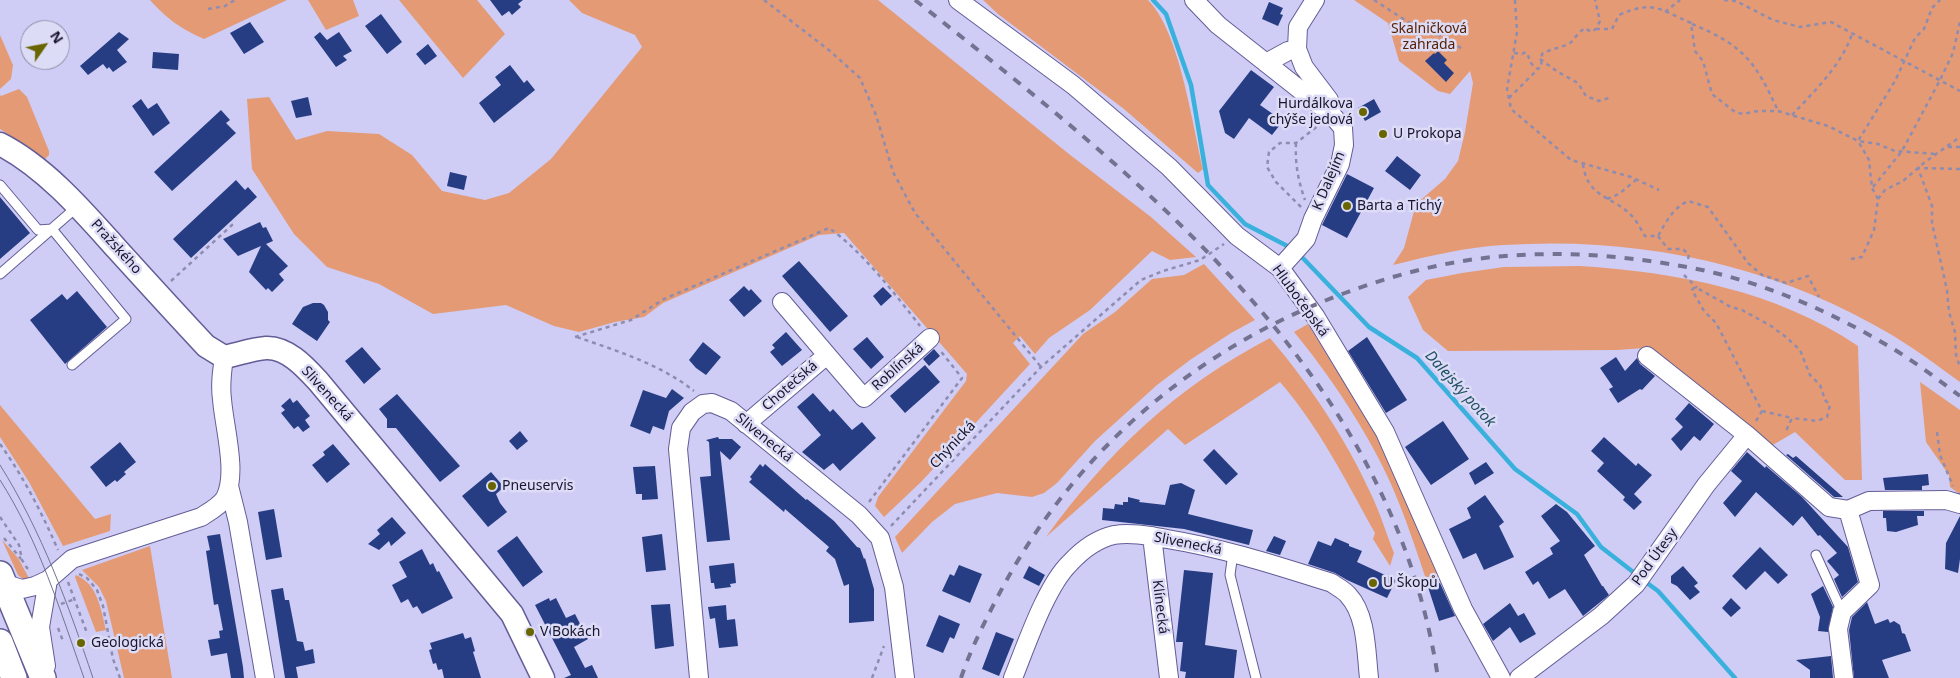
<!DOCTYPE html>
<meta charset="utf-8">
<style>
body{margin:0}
#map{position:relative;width:1960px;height:678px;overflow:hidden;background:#cfcdf5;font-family:"Noto Sans",sans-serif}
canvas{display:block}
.north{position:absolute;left:20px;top:20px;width:50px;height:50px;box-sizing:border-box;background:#dddcf7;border:1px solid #8e8ca6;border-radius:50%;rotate:57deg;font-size:14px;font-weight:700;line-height:20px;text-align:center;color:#18152c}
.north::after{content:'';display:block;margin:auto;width:18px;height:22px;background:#696600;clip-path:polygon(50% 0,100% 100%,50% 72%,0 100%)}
</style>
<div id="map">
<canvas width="1960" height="678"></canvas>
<div class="north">N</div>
</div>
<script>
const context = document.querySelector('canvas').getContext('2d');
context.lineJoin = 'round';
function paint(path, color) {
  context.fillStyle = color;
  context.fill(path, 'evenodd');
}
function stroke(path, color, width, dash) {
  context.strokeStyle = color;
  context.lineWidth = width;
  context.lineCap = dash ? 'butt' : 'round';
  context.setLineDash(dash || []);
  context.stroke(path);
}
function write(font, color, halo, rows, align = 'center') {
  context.font = font + ' "Noto Sans",sans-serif';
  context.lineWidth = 5;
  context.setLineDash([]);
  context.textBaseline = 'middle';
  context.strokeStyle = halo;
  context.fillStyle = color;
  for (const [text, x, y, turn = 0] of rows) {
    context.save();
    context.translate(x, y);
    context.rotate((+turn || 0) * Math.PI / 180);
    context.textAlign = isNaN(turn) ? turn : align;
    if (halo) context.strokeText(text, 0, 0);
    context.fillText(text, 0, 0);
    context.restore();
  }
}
const green = new Path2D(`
 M150,0H287L204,39C181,29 167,19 150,0Z
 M308,0H353L359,16L326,30Z
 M399,0H477L505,34L463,78Z
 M569,0H878L1069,154L1151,217L1196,257L1170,260L1152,251L1090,310L1049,338L1035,354L1020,336L1013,343L1030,364L921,482L884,517L875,506L878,497L966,381L967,374L844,233L819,235L663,303L644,317L615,322L579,332L554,326L506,305L433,314L379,284L327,267L294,234L252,169L247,99L269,97L296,140L327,131L379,134L412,155L442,191L485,200L509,193L551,159L642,47L635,35L582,13Z
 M983,0H1148C1180,32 1192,124 1203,169L1198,173L1124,109L998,14Z
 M1354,0H1960V382C1938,366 1915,349 1892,335C1775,265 1640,236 1504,245C1467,247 1429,256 1393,265L1404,248L1416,204L1445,179L1458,161L1465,132L1473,83L1470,71L1450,94L1438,91L1399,61L1388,23Z
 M0,35L13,65L11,79L0,89Z
 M19,89L27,97L49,151V155L45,159L0,129V95L1,96Z
 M1204,264L1255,320L1231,333L1190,360L1157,385L1095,441L1057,483L1044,493L1032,497L997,493L955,504L932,522L902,553L895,537L1083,334L1115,312L1152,279L1184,275Z
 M1580,266C1677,272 1777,291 1858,346L1862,480H1845L1795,432L1771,446L1645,348L1617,350L1448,351L1423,330L1408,297L1426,280L1462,273L1504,267Z
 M1308,324L1376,434L1440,577L1427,582C1416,549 1405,516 1391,484C1369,434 1329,374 1294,332Z
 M1270,338C1309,384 1345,437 1370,492C1380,512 1386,533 1394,553L1390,566L1373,539L1375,533C1346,481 1319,427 1280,382L1185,445L1168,429L1046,537C1108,452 1176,387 1270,338Z
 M1920,382L1960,410V494L1950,487L1949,475L1926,442Z
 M0,405L95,519L111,514L110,531L63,546L29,482L0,437Z
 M2,540L18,558L30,580L23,579L18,575Z
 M150,546L172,678H124L106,601L99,587L82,570Z
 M76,575C98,584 101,610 106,630L96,632L75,577Z`);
const stream = new Path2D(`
 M1153,0L1166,14L1191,85L1208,185L1245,224L1293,249
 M1299,254L1369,327L1417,358L1515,469L1577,514L1601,547L1637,575
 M1643,580L1658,591L1735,678`);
const building = new Path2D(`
 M490,0H523L518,4L521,7L512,15L509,11L502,16Z
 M1269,2L1283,8L1280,14L1283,15L1278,26L1262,19Z
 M381,14L402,42L387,54L365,26Z
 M250,22L264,42L244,54L230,33Z
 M119,32L129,39L117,50L127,62L113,72L109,67L107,69L103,64L88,75L80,66Z
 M320,32L327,40L339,32L352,51L343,56L347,60L336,67L314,37Z
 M428,44L437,56L425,65L416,54Z
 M1438,51L1447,60L1444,63L1454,73L1446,82L1425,61L1434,53L1435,54Z
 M153,52L179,54L178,70L152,68Z
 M510,65L524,83L527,80L535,90L494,123L479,103L501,85L495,77Z
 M1251,70L1274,87L1260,105L1283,121L1272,135L1249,118L1234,139L1225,133L1219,111Z
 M308,97L312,115L296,118L291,101Z
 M141,99L148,109L157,103L170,123L153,136L132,106Z
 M1374,99L1381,112L1365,121L1358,108Z
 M221,110L230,120L226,123L236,133L172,191L154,172Z
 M1397,156L1421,175L1410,190L1385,171Z
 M450,172L467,176L464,190L447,186Z
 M1347,174L1374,188L1347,238L1322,225Z
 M236,180L245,190L248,187L257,197L191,258L173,239Z
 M0,197L30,233L0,259Z
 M260,222L263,228L266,227L273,241L266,244L288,266L279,274L284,280L272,292L268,288L266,290L249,272L261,246L238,256L223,239Z
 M799,261L848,316L830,332L782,276Z
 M744,286L749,291L751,289L762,301L744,317L729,300Z
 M883,287L892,296L881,306L873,296Z
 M77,291L107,327L65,364L30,320L62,294L67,300Z
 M313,303H321L324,305L328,312V320L330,322L317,341L292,324L303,307Z
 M786,332L802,350L782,366L770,352L775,348L772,345Z
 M867,337L884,357L871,369L853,349Z
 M1367,337L1407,400L1386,413L1348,351Z
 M703,342L721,357L706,375L696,368L689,360Z
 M362,347L381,369L364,384L345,361Z
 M934,349L940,356L929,366L923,359Z
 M1616,357L1625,371L1637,358L1640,364L1655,376L1642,390L1640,389L1618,403L1609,389L1613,387L1600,368Z
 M925,365L940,382L905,413L890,396Z
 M672,389L684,398L669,411L664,430L653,426L650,434L630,426L643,390L666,398Z
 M813,393L830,412L833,409L852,430L862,422L876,438L840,471L833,463L824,470L802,452L821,435L797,407Z
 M397,394L460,466L440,482L396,428H387V419L379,409Z
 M290,398L293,403L297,400L310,416L305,420L310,427L303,432L298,426L294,429L281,413L285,410L281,406Z
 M1689,403L1714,424L1700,441L1694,436L1681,451L1671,439L1683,427L1675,419Z
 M1443,421L1469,459L1431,485L1405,447Z
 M520,431L528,441L517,450L509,441Z
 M718,437L719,439H732L741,447L730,460L720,451L730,540L707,542L700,477L711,476L709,442L706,440Z
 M1604,437L1636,466L1638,463L1652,475L1634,494L1642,502L1634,510L1623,500L1625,497L1597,471L1604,463L1591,451Z
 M120,442L136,462L124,472L126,474L117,482L115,480L106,487L90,467Z
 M333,444L350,464L327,483L312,465L325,455L323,452Z
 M1214,449L1238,474L1226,485L1203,460Z
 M1747,452L1765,468L1766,466L1802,497L1848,547L1858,582L1842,597L1834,579L1839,575L1827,561L1837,553L1820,535L1818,536L1802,516L1793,526L1756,492L1735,517L1723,503L1742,481L1731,471Z
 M1788,454L1793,458L1796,456L1843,497H1834L1786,455Z
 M1486,462L1494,473L1475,485L1469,473Z
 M760,464L763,467L765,464L806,500L807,499L834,521L857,547L860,548L864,559L865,558L874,589V621L849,623V584L844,586L835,559L826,551L829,547L785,509L784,512L749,482L752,479L750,477Z
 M655,466L658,499L642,500V494H636L633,467Z
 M491,472L504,487L496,494L500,503L507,512L488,527L462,496Z
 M1928,474L1929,485L1922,486V490H1885L1883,478Z
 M1181,483L1195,490L1188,514L1253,530L1249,545L1184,529L1102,520L1103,508L1114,509L1115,504L1123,505V502H1128V497L1140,500L1139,502L1165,505L1170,485Z
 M1485,495L1504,522L1499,526L1514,557L1484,570L1476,553L1463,559L1449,529L1471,518L1467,508Z
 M1556,504L1567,512L1595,546L1584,555L1602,586H1603L1609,595L1583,616L1565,589L1549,599L1538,581L1533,585L1525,572L1553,554L1550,548L1560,541L1541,516Z
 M274,509L282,557L266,560L258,512Z
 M1883,511H1924V516H1917L1918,525L1896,532L1887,531L1886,518H1883Z
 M1960,516V559L1958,573L1945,569L1946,543Z
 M392,517L406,533L391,546L389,541L379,550L368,544L380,534L377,530Z
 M220,534L243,667L244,678H231L227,653L211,656L208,640L220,638L219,631L223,630L218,604L214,605L206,551L210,550L207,536Z
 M662,534L666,570L646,572L642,537Z
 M517,536L543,572L523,587L497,551Z
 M1274,536L1286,541L1280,555L1266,551Z
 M1335,538L1349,544V546L1362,551L1357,562L1396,580L1387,598L1347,580L1335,573L1308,564L1318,541L1331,546Z
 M1760,547L1788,575L1778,584L1765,571L1746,590L1732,576Z
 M422,549L430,565L433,563L437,572L439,571L453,598L422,614L417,606L413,608L408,599L401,603L392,585L407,577L399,562Z
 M734,563L736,583L730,584L731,587L715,589L714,583H711L709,566Z
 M959,565L982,574L970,603L942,591L950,574L954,576Z
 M1029,566L1045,575L1039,586L1023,578Z
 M1683,566L1698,583L1694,586L1700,592L1690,600L1677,586L1671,583V576Z
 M1184,570L1213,573L1205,645L1237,650L1234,678H1185L1186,672L1180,671L1183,642H1176Z
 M1440,583L1455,616L1439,621L1428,587Z
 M1823,586L1833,607L1828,632L1818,631L1820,617L1811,594Z
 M283,588L285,600H289L297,641L303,642L305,651L313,649L315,663L296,667L298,678H285L279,641L271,590Z
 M549,598L550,601L556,598L566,618L575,614L588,639L574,647L585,668L592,665L598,678H564L571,675L535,605Z
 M1731,598L1741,608L1731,617L1722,608Z
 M1867,602L1875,624L1888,619L1890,623L1894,621L1900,625L1902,633L1905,634L1911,651L1882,660L1889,678H1854L1849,630L1852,617Z
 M1510,603L1518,616L1524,613L1536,634L1520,643L1510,627L1493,641L1483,624Z
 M670,604L674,646L655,649L651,605Z
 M726,605L727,620L735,619L738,646L719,648L715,618L710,619L708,607Z
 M939,615L960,624L954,639L950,637L943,653L926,646Z
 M996,632L1014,639L999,676L982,669Z
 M463,633L465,639L471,637L475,651L473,652L481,678H444L442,669L438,670L436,663L433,664L429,650L432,649L430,643Z
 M1831,656L1833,678H1810V670L1796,660Z`);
const path = new Path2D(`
 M764,0L830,51L860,78L876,115L893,172L915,213L1041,367
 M1374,0L1408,22L1448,39L1462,49
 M1515,0L1517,32L1507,89L1511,109L1571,160L1631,177L1659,190
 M1724,0L1736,1L1773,20L1800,27L1831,22L1960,91
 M208,9L225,6L235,0
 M1665,12L1680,0
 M1692,24C1743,45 1756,62 1778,111
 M1596,29H1612L1619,15C1653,0 1659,9 1691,23L1695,51L1703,61L1712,94L1735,112L1743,114L1758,111H1778L1828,126L1858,141L1878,144L1895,151L1936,154
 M1514,53L1522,54L1526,52C1531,59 1527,62 1538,69L1541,67L1542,54C1552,48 1561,48 1570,43C1575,39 1577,33 1585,28L1591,32L1596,29L1600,21L1595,0
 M1540,59L1558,72L1578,83L1586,96L1599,101L1612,97
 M1509,98L1538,69
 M1792,115C1814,92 1842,64 1852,34
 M1296,143C1295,164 1298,180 1305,200
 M1948,147H1960
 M1583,164C1587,198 1613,196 1632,216C1637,221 1641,230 1645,236H1658C1666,222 1673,208 1688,201L1708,207L1748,263L1762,275L1786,283L1808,276L1819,297
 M1960,169L1918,168L1932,206V223L1947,290L1949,312L1955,332L1956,355L1960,367
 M1873,187L1902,151L1940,80L1953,53L1960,22
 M1607,199L1619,194L1637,179
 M1878,199L1872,188L1869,160L1858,141L1895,81L1915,38L1924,29L1932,8L1940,0
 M1301,207L1276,182L1267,167L1269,152L1280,143H1296L1319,125
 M1658,236L1668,249H1683L1689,255L1688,259
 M1851,259L1862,257L1874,230L1878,199L1885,190L1903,181L1925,162L1960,137
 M1684,275L1697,288
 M171,281L232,225L229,222
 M575,337L631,320L664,299L829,228C861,250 896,295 920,326
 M577,337C617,351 660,364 694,391
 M1762,411L1792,418L1786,431
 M1756,421L1762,411L1716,323L1704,311L1692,290L1694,288H1697L1731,307L1742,310L1771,326L1786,337L1800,350L1810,375L1820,385L1825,400L1830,405L1827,417L1817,421L1792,418
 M1937,432L1940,455L1953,486
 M0,444C23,476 42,513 58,550
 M869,502L962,378L939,349
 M0,517L19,545L22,560L27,568L32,569
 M891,526L1041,367L1141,280L1163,271L1200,260L1224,244
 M4,538L21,559
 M79,574L87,578L97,590L103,606L113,659L120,678
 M68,582L87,633
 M61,604L75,599
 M58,628L63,641
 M872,678L884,646`);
const service = new Path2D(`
 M0,185L38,230L52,229L126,319L72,365
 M0,274L78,206
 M1233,553L1230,575L1256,678
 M1816,555L1842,612`);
const minor = new Path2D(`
 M958,0L1073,85L1169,167L1237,236L1280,268L1315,316L1385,432L1463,609L1501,678
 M1194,0L1218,25L1332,115L1343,128L1344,145L1340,164L1313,219L1306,239L1280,268
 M1315,0L1298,27L1297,49L1304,67L1329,100L1332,115
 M1266,63L1288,51L1297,49
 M827,355L864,398L930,338
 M1647,356L1747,435L1829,507L1848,510
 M746,424L827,355L782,302
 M229,486L238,522L265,678
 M1848,510L1869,501L1946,500L1960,504
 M1152,536L1169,678
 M5,584L22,589L35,586L48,580L72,559L201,517C209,512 220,506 225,498C238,473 224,427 222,399C220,385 222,371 224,357
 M46,666L40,627L48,580
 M699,678L678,449L681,428L692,412L703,404L712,403L731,411L859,515L880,538L894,587L905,678
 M1013,678C1026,646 1046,586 1070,563C1082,550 1096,539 1114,535C1131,532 1150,536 1167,539C1223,548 1278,566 1332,583C1337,587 1344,590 1348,595C1367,615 1366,652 1369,678
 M1519,678L1601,616L1636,584L1706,485L1747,435
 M1844,678L1838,629L1842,612L1870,585L1848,510`);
const tertiary = new Path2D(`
 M0,144C45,167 83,211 116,248C146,281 176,314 206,346L224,357C238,354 253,349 266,348C287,347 305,367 318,381L512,614L543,678`);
const secondary = new Path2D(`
 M0,574L43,678
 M0,642L14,678`);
const tram = new Path2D(`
 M0,465C42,532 68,604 93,678
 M0,480C39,541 60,610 84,678`);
const rail = new Path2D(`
 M915,0C1142,180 1392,372 1438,678
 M961,678C970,651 983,625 996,600C1070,455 1193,349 1345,293C1396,274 1450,260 1505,256C1565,251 1627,256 1687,267C1757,280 1824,308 1885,344C1911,359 1936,378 1960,396`);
const markers = [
 [1363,112,5,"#696600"],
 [1383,134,5,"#696600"],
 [1347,206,5,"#696600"],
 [492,486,5,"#696600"],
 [1373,583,5,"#696600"],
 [530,632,5,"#696600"],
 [81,643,5,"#696600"]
];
const parkNames = [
 ["Skalničková",1429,29],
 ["zahrada",1429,45]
];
const poiNames = [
 ["Hurdálkova",1353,104,"right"],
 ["chýše jedová",1353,120,"right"],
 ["U Prokopa",1393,134],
 ["Barta a Tichý",1357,206],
 ["Pneuservis",502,486],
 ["U Škopů",1383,583],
 ["V Bokách",540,632],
 ["Geologická",91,643]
];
const streetNames = [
 ["K Dalejím",1329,181,-67],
 ["Pražského",116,247,48],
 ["Hlubočepská",1300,301,54],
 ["Roblínská",898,367,-42],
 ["Chotečská",790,386,-41],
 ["Slivenecká",327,394,48],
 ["Slivenecká",764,438,39],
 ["Chýnická",953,445,-47],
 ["Slivenecká",1188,544,11],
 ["Pod Útesy",1655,557,-54],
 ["Klínecká",1160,607,83]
];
const waterNames = [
 ["Dalejský potok",1460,389,48]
];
paint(green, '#e49a75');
stroke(stream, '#3ab1dd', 4.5);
paint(building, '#273d83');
stroke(service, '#635d97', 11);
stroke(minor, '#635d97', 20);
stroke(tertiary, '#635d97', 25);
stroke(secondary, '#635d97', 28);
stroke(path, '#8f8daf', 2.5, [4, 4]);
stroke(service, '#fff', 9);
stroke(minor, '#fff', 18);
stroke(tertiary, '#fff', 22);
stroke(secondary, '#fff', 25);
stroke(tram, '#747291', 1);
stroke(rail, '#747291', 4, [9, 9]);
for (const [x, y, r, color] of markers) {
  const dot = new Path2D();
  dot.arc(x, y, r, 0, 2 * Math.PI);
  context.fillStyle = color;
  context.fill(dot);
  stroke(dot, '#dddcf7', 2);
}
write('14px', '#572100', '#dddcf7', parkNames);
write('14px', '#18152c', '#dddcf7', poiNames, 'left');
write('14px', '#18152c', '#dddcf7', streetNames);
write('italic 15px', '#205063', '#dddcf7', waterNames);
</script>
